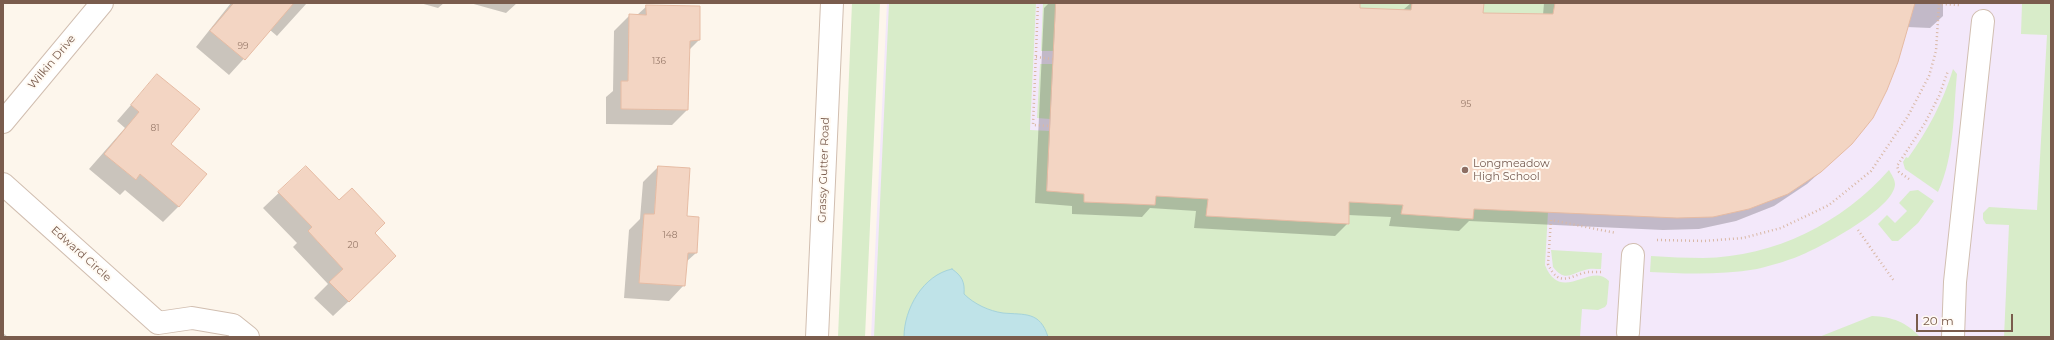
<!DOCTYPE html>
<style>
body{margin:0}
#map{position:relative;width:2054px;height:340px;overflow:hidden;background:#fdf6ec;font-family:Montserrat,sans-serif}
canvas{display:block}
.frame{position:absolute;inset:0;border:4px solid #7a5c4d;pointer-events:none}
.scale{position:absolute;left:1916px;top:314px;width:97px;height:18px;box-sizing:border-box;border:2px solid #7a5c4d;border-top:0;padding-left:5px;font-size:12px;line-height:14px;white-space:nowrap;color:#7a5c4d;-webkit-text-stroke:3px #fffaf3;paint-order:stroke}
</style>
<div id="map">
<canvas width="2054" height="340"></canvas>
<div class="frame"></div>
<div class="scale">20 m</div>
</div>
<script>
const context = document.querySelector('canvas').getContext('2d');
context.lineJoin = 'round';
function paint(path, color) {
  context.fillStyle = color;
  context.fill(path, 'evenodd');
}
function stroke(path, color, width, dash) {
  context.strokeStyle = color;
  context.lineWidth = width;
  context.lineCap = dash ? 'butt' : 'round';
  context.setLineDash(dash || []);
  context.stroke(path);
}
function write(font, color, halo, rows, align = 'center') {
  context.font = font + ' Montserrat,sans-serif';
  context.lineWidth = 4;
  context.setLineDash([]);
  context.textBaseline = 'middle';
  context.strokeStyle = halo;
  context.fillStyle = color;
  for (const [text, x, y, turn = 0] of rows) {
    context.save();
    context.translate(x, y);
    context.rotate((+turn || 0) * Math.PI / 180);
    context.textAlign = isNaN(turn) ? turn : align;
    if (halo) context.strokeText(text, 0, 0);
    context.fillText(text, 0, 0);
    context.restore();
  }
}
const education = new Path2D(`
 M887,3H2051V337H871Z`);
const green = new Path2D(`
 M852,3H880L865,337H838Z
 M889,3H1036L1030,130L1050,131L1047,190L1084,194V202L1155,205L1156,196L1208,199L1206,216L1349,223V202L1403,205L1402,214L1472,219L1474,209L1548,212L1545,265C1561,305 1591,261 1609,281L1607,304L1605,307L1598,310L1582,309L1580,337H874Z
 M1043,3H1056L1054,51H1041Z
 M1360,3H1412L1411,10L1360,8Z
 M1484,3H1555L1553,14L1483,13Z
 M2002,3H2051V337H2004L2009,225L1986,224L1983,219V213L1989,207L2037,210L2047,35L2021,34L2022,4Z
 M1040,64H1053L1050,119L1037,118Z
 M1953,69L1957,74C1953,114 1955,155 1938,192L1905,169L1903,162L1906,157L1908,158C1928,130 1943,102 1953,69Z
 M1889,170C1891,174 1895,179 1895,184C1895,207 1826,244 1806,253C1791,260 1773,265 1757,269C1721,275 1686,274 1650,272L1651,256C1669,257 1686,258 1703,258C1775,257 1842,223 1889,170Z
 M1918,190L1934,201L1918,223L1898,241H1892L1878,224L1887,215L1895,223L1907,211L1899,203L1910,191Z
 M1551,250L1602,253L1601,269C1596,269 1590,268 1585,270C1570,274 1565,282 1553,267Z
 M1872,316C1893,317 1906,322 1920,337H1819Z`);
const water = new Path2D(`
 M952,269C962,276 965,282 964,294C974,304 989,311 1003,313C1025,315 1040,311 1048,337H904C904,309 923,275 952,269Z`);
const shadow = new Path2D(`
 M231,3H307L277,36L270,30L229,75L196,47Z
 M420,3H444L438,8Z
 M470,3H517L506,13Z
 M1049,3H1359V8L1403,10L1411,3H1453L1482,14L1543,15L1544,3H1943V16L1930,28L1907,27L1838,156L1807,184L1774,206L1736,221L1699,229L1663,230L1469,221L1459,231L1389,226L1391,217L1348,215V223L1335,236L1194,228L1196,211L1150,208L1142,217L1072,214V206L1035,203L1044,8Z
 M647,6L699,40L689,50L687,110L672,125L606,124V97L613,91L614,31L630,15H637Z
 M157,75L179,206L163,222L125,190L120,195L89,169L125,128L117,121Z
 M306,167L373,233L380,272L333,316L314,298L328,284L293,247L297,243L263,208Z
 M658,167L685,217L696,253L686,262L684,285L669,301L624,298L629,230L640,219L643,182Z
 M3,333L8,337H3Z`);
const building = new Path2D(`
 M234,3H294L245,60L210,31Z
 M1056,3H1360V8L1411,10L1412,3H1484L1483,13L1553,14L1555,3H1915L1898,62L1887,90L1873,118L1852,144L1821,172L1788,194L1749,209L1713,217L1677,218L1474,209L1473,219L1401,214L1403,205L1349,202V224L1206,216L1208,199L1156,196L1155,205L1084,202V194L1047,191Z
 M646,5L700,6V40L690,41L688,110L621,109V81H628L629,14L646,15Z
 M157,74L200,109L171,144L207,174L179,207L140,174L136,180L104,154L139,112L131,105Z
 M306,166L339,200L352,188L385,223L375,233L396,256L349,302L329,282L343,269L308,231L312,227L278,192Z
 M658,166L690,168L687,216L699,217L697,253H688L685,286L639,283L644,214H654Z`);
const path = new Path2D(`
 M1038,3L1033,125L1050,126
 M1036,57L1053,59
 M1909,179L1899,172L1897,166L1925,123L1939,96L1948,71
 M1858,230L1894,281
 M1657,240L1704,241L1743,238L1781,228L1829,205L1871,171L1908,116L1929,76L1936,51L1939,4L1960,5
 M1601,272C1597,272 1592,272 1588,272C1571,275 1559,289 1548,264L1551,220L1616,233`);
const minor = new Path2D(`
 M3,122L102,3
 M3,184L158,323
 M158,323L192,318L233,325L248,337
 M1628,333L1633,255
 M817,337L832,3
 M1953,337L1955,282L1983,21`);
const markers = [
 [1465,170,4,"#8d6e63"]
];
const numberNames = [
 ["99",243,46],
 ["136",659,61],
 ["95",1466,104],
 ["81",155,128],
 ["148",670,235],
 ["20",353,245]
];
const streetNames = [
 ["Wilkin Drive",52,62,-50],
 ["Grassy Gutter Road",824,170,-88],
 ["Edward Circle",81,254,42]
];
const educationNames = [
 ["Longmeadow",1473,164],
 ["High School",1473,177]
];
paint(education, '#f3e8fa');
paint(green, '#d8ecc9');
paint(water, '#bfe3e8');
stroke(water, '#a5d3da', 1);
paint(shadow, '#0003');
paint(building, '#f3d5c3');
stroke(building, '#e6bba3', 1);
stroke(minor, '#d1beb0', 24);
stroke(path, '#d9b8a5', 2.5, [1, 3]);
stroke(minor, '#fff', 22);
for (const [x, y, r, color] of markers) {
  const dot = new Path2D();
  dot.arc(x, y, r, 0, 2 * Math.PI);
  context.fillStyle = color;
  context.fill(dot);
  stroke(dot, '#fffaf3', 1.5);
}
write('9px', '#987a6a', null, numberNames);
write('11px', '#7a5c4d', '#fffaf3', streetNames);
write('11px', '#785e54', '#fffaf3', educationNames, 'left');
</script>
